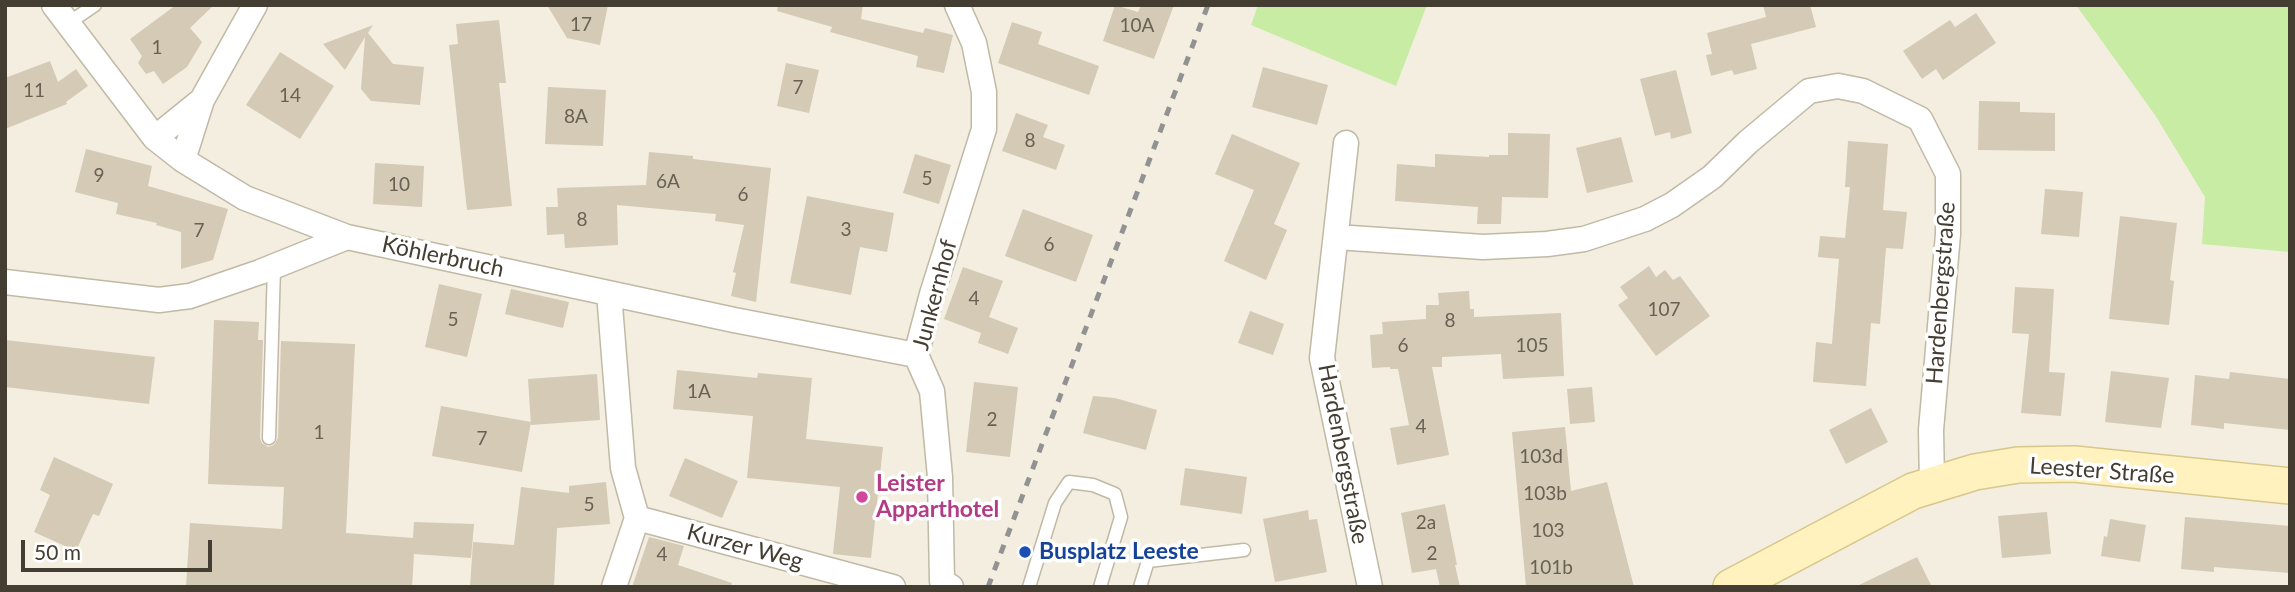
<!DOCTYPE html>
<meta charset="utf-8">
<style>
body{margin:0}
#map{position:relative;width:2295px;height:592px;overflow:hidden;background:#f3eee0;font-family:Lato,sans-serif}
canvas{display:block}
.frame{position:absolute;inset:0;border:7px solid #443d31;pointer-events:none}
.scale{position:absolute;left:21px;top:540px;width:191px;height:32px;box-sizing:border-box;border:4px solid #443d31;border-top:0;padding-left:9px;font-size:21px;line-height:24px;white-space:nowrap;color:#443d31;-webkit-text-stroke:5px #fff;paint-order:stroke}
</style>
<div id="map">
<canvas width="2295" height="592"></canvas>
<div class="frame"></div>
<div class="scale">50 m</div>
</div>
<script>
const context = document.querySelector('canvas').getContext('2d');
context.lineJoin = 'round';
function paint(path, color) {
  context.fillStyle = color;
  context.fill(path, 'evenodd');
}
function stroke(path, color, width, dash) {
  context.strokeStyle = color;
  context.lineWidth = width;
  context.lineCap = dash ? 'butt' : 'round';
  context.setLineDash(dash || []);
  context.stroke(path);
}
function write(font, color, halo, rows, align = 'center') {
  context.font = font + ' Lato,sans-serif';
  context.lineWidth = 7;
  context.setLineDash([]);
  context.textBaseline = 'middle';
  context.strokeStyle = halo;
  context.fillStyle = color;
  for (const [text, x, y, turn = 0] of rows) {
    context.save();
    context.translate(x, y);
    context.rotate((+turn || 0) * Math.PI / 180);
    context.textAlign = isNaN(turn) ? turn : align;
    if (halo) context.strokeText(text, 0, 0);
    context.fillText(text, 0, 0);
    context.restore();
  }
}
const green = new Path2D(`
 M1258,5H1427L1396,86L1251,25Z
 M2076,5H2290V252L2202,244L2205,197L2155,115Z`);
const building = new Path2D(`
 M176,5H214L190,28L202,42L187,67L163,84L154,71L146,74L138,63L142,56L130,39Z
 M547,5H608L600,45L567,38Z
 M778,5H863L861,19L923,33L925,28L953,35L944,73L916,67L918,56L830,32L832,27L777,11Z
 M1115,5L1138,12L1141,5H1174L1154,59L1103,41Z
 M1763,5H1810L1816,27L1751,44L1757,69L1734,75L1732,70L1711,76L1706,55L1712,54L1707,33L1766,17Z
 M1976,13L1996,43L1943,80L1936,69L1922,79L1903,51L1950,20L1955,27Z
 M499,20L506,83H499L512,206L467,210L449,45L458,44L456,24Z
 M1012,22L1042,32L1038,44L1099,66L1089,95L998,63Z
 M373,25L368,33L393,64L424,67L420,105L371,101L361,89L365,37L345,70L323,44Z
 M280,52L334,86L300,139L246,105Z
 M50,61L58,82L76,69L88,86L66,102L67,104L5,129V78Z
 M786,63L819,70L809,113L777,106Z
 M1263,67L1328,85L1317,125L1252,107Z
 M1676,70L1692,133L1671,139L1670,132L1655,136L1640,79Z
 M548,87L606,90L603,146L545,144Z
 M1979,101L2020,102V112L2055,113V151L1978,150Z
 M1016,113L1048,125L1043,137L1065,145L1056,170L1002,151Z
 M1508,133L1550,134L1548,198L1502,197L1501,224H1477L1478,207L1395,201L1397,164L1435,167V154L1489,157V155H1508Z
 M1232,134L1300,163L1274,224L1287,230L1266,280L1224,261L1254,190L1215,174Z
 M1621,137L1633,182L1587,193L1576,148Z
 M1848,141L1888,144L1883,210L1907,212L1903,249L1886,248L1880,324L1871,323L1866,386L1813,382L1816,342L1832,344L1839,259L1818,257L1820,236L1845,238L1850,187H1845Z
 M86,149L152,166L148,186L228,209L213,260L181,269V232L156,225L157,223L116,214L118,203L75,192Z
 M649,152L693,156V159L771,168L756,302L731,296L736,273L733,272L744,225L715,221L716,214L617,205L618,245L565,248L564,234L547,235L546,207H558L557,188L646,185Z
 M915,154L951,165L939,204L903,193Z
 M375,163L424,166L422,207L373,204Z
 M2045,189L2083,192L2079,237L2041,234Z
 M807,196L894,213L887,252L860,247L851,295L790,283Z
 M1023,209L1093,235L1076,282L1005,256Z
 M2120,216L2177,223L2170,280L2174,281L2169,325L2109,319Z
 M1649,266L1656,277L1665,270L1673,280L1680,276L1710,316L1656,356L1618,305L1628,298L1620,287Z
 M963,267L1003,281L989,317L1018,328L1008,354L978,343L981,333L944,319Z
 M439,284L482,294L467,357L425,347Z
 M2015,287L2054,289L2049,372L2065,373L2061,416L2021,413L2029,334L2012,333Z
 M511,289L569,302L563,328L505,314Z
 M1469,291L1470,309H1474V317L1561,313L1564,376L1503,379L1501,354L1442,357V367H1432L1449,455L1397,465L1390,428L1409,425L1398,369H1390V367L1372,368L1370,335L1383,334L1382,322L1426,319V305H1439L1438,293Z
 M1250,311L1284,324L1273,355L1238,343Z
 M214,320L259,322L258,340H263L260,438L262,443L268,447L274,445L278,438L281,341L355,344L346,533L413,538L414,522L474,524L471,558L414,554L412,587H186L190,523L282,529L284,487L208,484Z
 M5,340L155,357L149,404L5,387Z
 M677,370L757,378L758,373L812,378L806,439L883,447L871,558L833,554L840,487L747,478L753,416L673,409Z
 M2111,371L2169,378L2161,428L2105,422Z
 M2230,372L2290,379V430L2224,423V429L2191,425L2195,375L2229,379Z
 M597,374L600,420L531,425L528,379Z
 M974,382L1018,387L1010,457L966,452Z
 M1592,387L1595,422L1570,424L1567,389Z
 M1093,396L1115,398L1157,410L1146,450L1083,433Z
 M441,406L531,422L522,472L432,456Z
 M1871,408L1888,442L1846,464L1829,430Z
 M1565,427L1571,491L1607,482L1634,587H1526L1512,432Z
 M54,457L113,484L99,516L93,514L76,551L34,532L50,495L40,490Z
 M685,458L738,481L722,518L669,496Z
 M1185,468L1247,477L1242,514L1180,505Z
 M606,482L610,524L557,528L554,587H470L473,542L514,545L521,487L569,493V486Z
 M1445,504L1457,565H1455L1460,587H1440L1436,569L1412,573L1401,513Z
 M1308,510L1309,520L1317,519L1327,572L1275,582L1263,519Z
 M2047,512L2051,554L2002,558L1998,516Z
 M2185,517L2290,526V573L2214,567V572L2181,569Z
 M2110,519L2146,525L2140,562L2101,556L2104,536L2107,537Z
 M649,537L684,546L678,565L732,583L731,587H632Z
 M1917,557L1932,587H1855Z`);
const lane = new Path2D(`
 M67,24L95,5
 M269,438L274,267
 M1029,587L1055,503L1069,482L1093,485L1115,494L1121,517L1100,587
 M1140,587L1148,561L1244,550`);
const street = new Path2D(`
 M54,5L155,138L183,160L245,198L347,237L734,320L916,355
 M155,138L202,100
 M1346,143L1322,358L1370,587
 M183,160L202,100L255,5
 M1336,237L1483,247L1547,244L1584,239L1645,219L1672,205L1712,177L1748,142L1809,91L1838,86L1863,91L1920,119L1948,174V234L1931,430L1932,484
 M5,282L159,300L190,296L260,272L347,237
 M609,293L623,468L637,518L614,587
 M637,518L893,587
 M951,587L942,581L940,477L932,391L916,355L932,294L984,129V92L974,43L957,5`);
const secondary = new Path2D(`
 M1731,587L1913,491L1975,472L2018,465L2074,464L2290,486`);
const rail = new Path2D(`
 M988,587L1208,5`);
const markers = [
 [862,497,7,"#d1479c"],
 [1025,552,7,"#1a4fb4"]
];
const numberNames = [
 ["17",581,25],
 ["10A",1137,26],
 ["1",157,48],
 ["7",798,88],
 ["11",34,91],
 ["14",290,96],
 ["8A",576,117],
 ["8",1030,141],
 ["9",99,176],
 ["5",927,179],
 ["6A",668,182],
 ["10",399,185],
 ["6",743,195],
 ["8",582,220],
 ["3",846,230],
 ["7",199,231],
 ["6",1049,245],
 ["4",974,299],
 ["107",1664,310],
 ["5",453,320],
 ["8",1450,321],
 ["6",1403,346],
 ["105",1532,346],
 ["1A",699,392],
 ["2",992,420],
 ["4",1421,427],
 ["1",319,433],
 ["7",482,439],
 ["103d",1541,457],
 ["103b",1545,494],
 ["5",589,505],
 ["2a",1426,523],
 ["103",1548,531],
 ["2",1432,554],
 ["4",662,555],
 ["101b",1551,568]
];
const streetNames = [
 ["Köhlerbruch",443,257,12],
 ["Hardenbergstraße",1941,293,-86],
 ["Junkernhof",935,295,-75],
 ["Hardenbergstraße",1343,454,79],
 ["Leester Straße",2102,471,4],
 ["Kurzer Weg",745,547,15]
];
const hotelNames = [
 ["Leister",876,484],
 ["Apparthotel",876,510]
];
const transitNames = [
 ["Busplatz Leeste",1039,552]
];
paint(green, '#c8eca4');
paint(building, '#d4cab5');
stroke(lane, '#c1b9a5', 15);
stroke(street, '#c1b9a5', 27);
stroke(secondary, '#d8c78a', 38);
stroke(lane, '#fff', 12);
stroke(street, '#fff', 24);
stroke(secondary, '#fff2be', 35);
stroke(rail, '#929292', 5, [9, 9]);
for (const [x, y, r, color] of markers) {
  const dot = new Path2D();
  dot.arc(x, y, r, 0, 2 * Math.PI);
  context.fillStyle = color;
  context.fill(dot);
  stroke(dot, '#fff', 2.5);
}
write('19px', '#686052', null, numberNames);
write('23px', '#443d31', '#fff', streetNames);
write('bold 23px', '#b23c85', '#fff', hotelNames, 'left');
write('bold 23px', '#164399', '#fff', transitNames, 'left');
</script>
